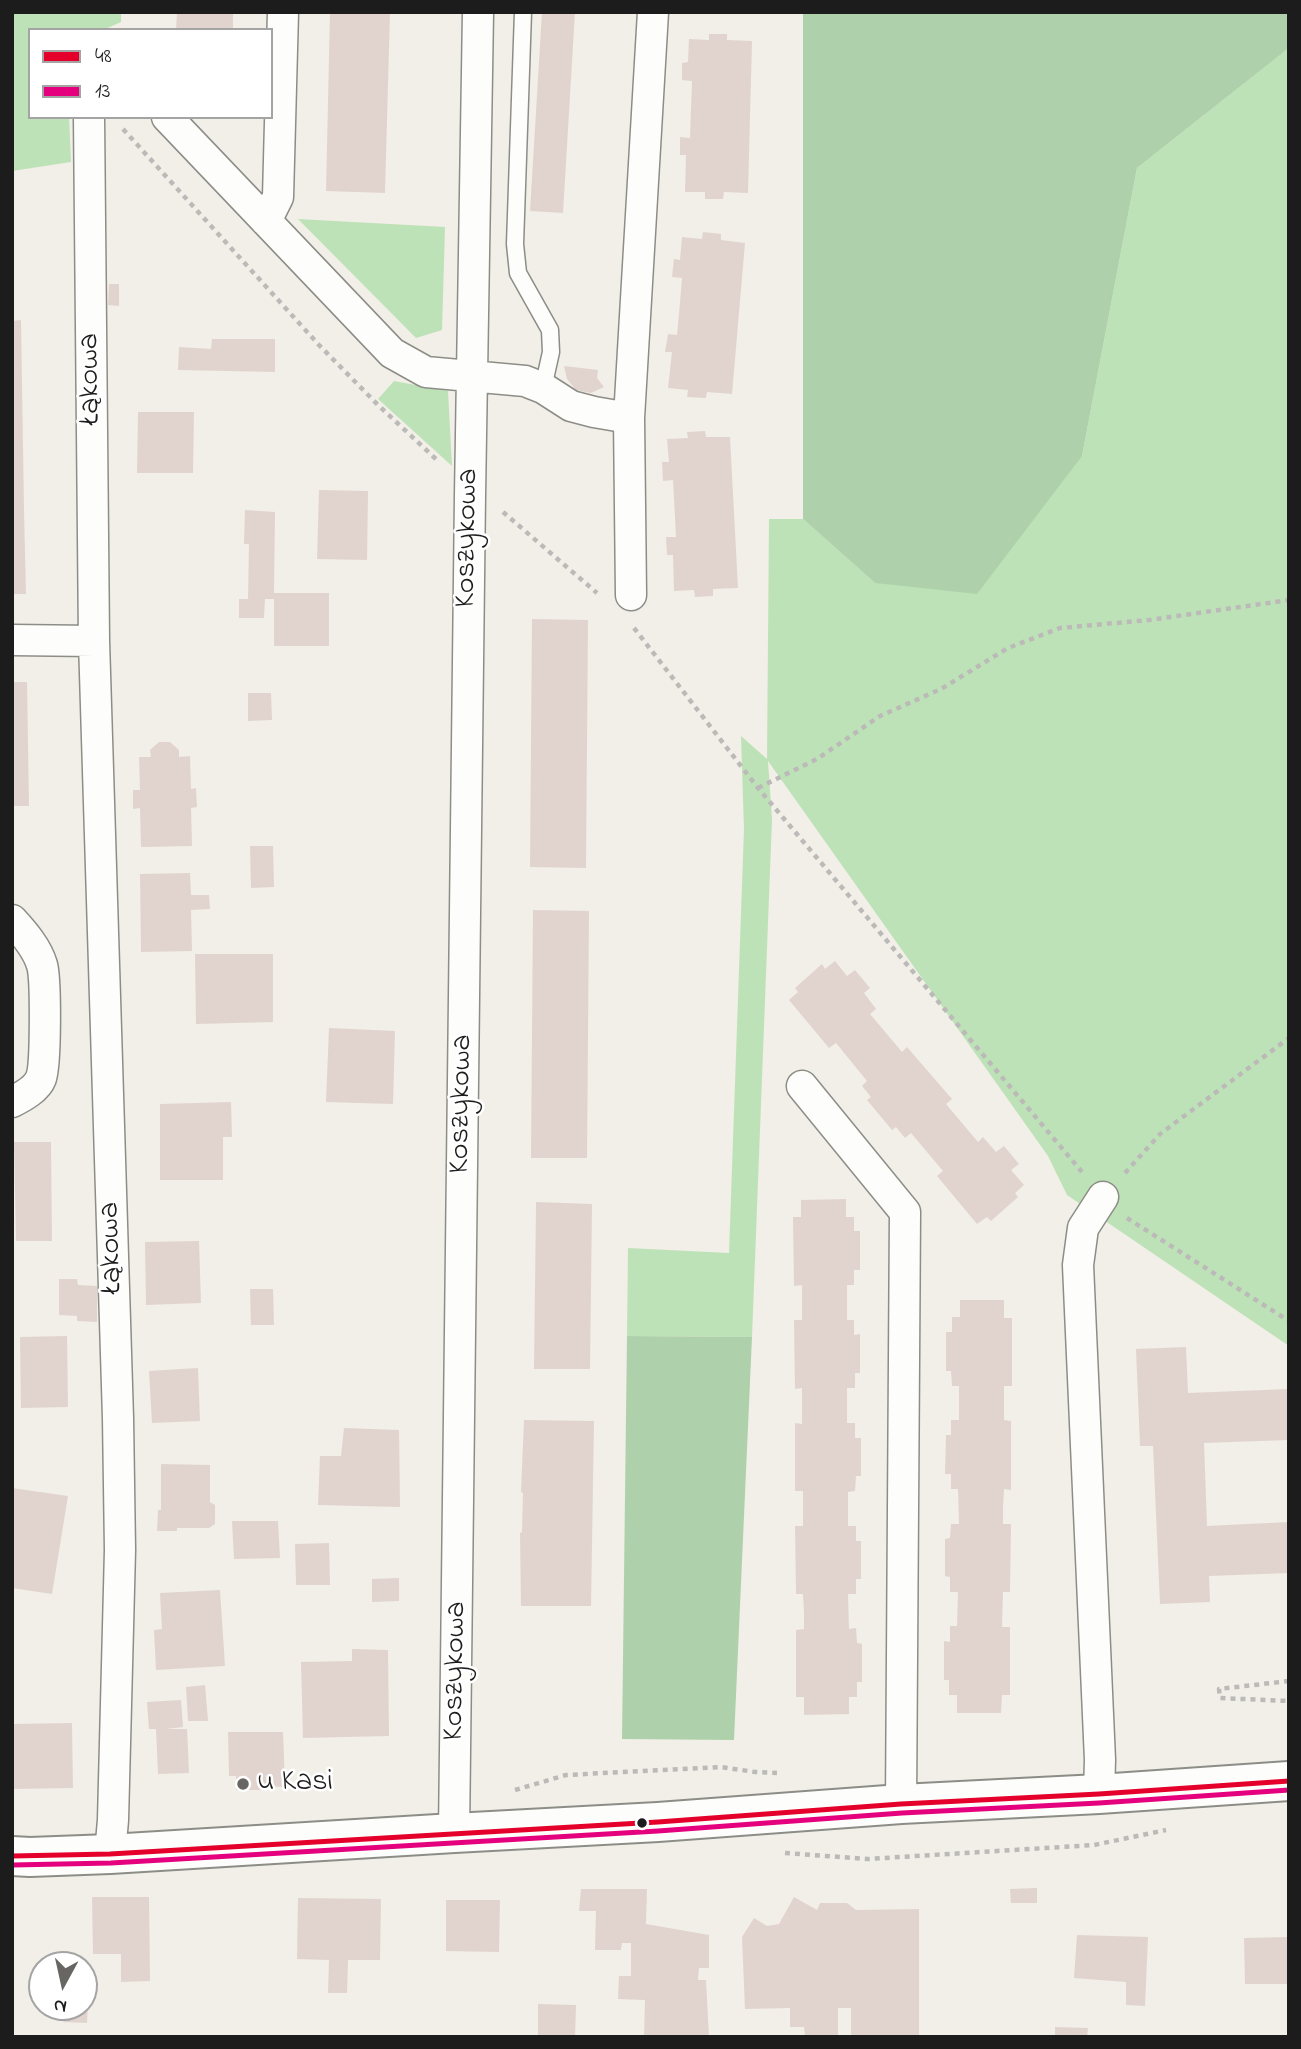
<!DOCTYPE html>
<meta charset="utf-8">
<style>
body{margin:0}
#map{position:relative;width:1301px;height:2049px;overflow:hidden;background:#f1efe7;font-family:"Indie Flower",sans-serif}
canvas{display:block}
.frame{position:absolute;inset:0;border:14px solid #1c1c1c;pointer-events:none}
.legend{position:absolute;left:28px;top:28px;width:245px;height:91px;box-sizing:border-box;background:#fff;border:2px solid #a4a4a4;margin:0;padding:9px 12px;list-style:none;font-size:21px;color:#1c1c1c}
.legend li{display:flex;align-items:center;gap:14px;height:35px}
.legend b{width:35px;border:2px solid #a4a4a4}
.north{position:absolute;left:28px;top:1951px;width:70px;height:70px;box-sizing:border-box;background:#fff;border:2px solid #a4a4a4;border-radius:50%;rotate:188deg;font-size:19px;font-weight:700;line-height:28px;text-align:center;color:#1c1c1c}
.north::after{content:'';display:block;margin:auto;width:24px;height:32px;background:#676663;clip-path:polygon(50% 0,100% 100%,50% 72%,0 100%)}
</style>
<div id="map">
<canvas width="1301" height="2049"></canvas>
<div class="frame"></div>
<ul class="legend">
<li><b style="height:9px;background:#e4002b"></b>48</li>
<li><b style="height:9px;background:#e5007d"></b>13</li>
</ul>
<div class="north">N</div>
</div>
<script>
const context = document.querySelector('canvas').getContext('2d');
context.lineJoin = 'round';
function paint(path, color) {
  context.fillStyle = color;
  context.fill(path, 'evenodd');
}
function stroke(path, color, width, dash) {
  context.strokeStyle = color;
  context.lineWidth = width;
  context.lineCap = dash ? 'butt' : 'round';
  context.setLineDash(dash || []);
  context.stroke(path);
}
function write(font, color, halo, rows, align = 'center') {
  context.font = font + ' "Indie Flower",sans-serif';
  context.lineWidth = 5;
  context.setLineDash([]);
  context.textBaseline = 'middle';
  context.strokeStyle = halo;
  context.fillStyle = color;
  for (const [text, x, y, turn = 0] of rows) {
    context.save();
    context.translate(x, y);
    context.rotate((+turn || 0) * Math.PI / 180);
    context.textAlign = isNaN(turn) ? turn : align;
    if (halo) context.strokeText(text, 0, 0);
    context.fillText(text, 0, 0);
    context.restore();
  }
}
const green = new Path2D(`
 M12,12H121V22L103,30H30V117H69L71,162L12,171Z
 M1289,48V1346L1067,1195L1048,1156L768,761L772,819L752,1337L627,1336L628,1248L729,1253L744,829L741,736L767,759L769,519H803L875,583L1082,456L1137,168Z
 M298,219L445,227L442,330L416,338Z
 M394,381L448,391L452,466L378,399Z`);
const forest = new Path2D(`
 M803,12H1289V48L1137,168L1082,456L977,594L875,583L803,519Z
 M627,1336L752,1337L734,1740L622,1739Z`);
const building = new Path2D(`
 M177,12H233V30H176Z
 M330,12H390L385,193L326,191Z
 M542,12H575L563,213L530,211Z
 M709,34H727V40L752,41L748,193L724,192L723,199H705V192H685L686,155H680V137L690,138L692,81L682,80V63L688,62L689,39L709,40Z
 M703,232L721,234V240L745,243L732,394L707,392L706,398L687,397L688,390L668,388L672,352H665L668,334L677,335L679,314L682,278L672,277L674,259L680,260L682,237L702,239Z
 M109,284H119V306L108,305Z
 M21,320L24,510L26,594H12V321Z
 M212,339H275V372L178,370L179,347L211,349Z
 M564,366L598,370L597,378L604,387L591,393L576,390L567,379Z
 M138,412H194L193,473H137Z
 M705,431L706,437H730L738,588L713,589V596L695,597L694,590L674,591L673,555H667L666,537H676L673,480L663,481L662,462H669L667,439L688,438L687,432Z
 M319,490L368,491L367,560L317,559Z
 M245,510L275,512L274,593H329V646H274V599H265L264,618H239V599H248L249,544H244Z
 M532,619L588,620L586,868L530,867Z
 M12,682H27L29,806H12Z
 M248,693H271L272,720L248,721Z
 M159,742H170L179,750V757L190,756L191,789L196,788L197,807L191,808L192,846L141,847L140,808L133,809V790H140L139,757H151L150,750Z
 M250,846H273L274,887L251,888Z
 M190,873L191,895H209L210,909L191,910L192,951L141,952L140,874Z
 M533,910L589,911L587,1158H531Z
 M195,954H273V1022L196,1024Z
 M835,961L847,976L855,970L870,988L864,993L876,1009L870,1014L902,1052L907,1047L952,1099L946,1104L978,1142L983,1137L996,1152L1004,1146L1019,1164L1011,1170L1024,1185L1015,1193L1018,1197L991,1221L987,1217L977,1224L937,1176L943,1171L911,1133L905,1138L896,1127L892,1130L867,1100L871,1097L862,1086L867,1081L836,1043L829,1048L789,1000L798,992L795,988L822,964L825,969Z
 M329,1028L395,1031L393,1104L326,1102Z
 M231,1102L232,1137H223V1180H160V1104Z
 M14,1142H51L52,1241H16Z
 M846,1199V1217H854V1231H860V1270H854V1285H847V1320H854V1335L860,1334V1373H855V1388H847V1423H855V1438H861V1476H856L855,1491L848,1492V1526H856V1541H861V1579H856V1594H848L849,1629L856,1628L857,1643L862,1644V1682H857V1697H849V1714L804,1715V1697H796V1630L804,1629V1612L803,1594H796L795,1526H803V1491H795V1423L802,1424V1388L795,1389L794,1320H802V1285L794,1286L793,1217H801V1200Z
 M536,1202L592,1204L590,1369H534Z
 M199,1241L201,1303L146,1305L145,1242Z
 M59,1279H77L78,1285L97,1286V1322L77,1321V1316L59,1315Z
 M250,1289H273L274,1325H251Z
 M960,1300H1004V1318H1012V1386H1004V1420L1011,1421V1490L1004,1489L1003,1507V1524H1011L1010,1592H1003L1002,1627H1010V1695H1002L1001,1713H957V1695H949V1680H944V1641L950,1642V1626H957L958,1592H950V1577L945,1576V1539L950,1538L951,1524H959L958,1489H951V1474H945L946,1435H951V1420H959V1386H952L951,1371H946V1332H952V1317H960Z
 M67,1336L68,1407L21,1408L20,1337Z
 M1186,1347L1188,1393L1289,1389V1440L1204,1443L1207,1526L1289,1522V1573L1209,1576L1210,1602L1160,1604L1153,1446H1140L1136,1349Z
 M198,1368L200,1421L152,1423L149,1371Z
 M524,1420L594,1421L591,1606H521L520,1533L522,1532L523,1493L521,1492Z
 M344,1428L399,1430L400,1507L318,1505L320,1456H341Z
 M161,1464L210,1465V1502L215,1505V1524L209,1528H177V1531H157L158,1510H161Z
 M12,1488L68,1496L52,1594L12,1588Z
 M232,1521H278L280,1558L234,1559Z
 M329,1543L330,1585H296L295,1544Z
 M399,1578V1601L372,1602V1579Z
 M220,1590L225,1666L156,1670L154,1630L162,1629L160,1593Z
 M352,1649L388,1650L389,1736L303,1738L301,1662L352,1661Z
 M205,1685L208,1721H188L186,1687Z
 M181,1700L183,1727L166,1729H187L189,1773L158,1774L156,1729H149L147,1702Z
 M72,1723L73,1788L12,1789V1724Z
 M228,1732H283L285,1787L263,1786V1790H236V1776H229Z
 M1037,1888V1903H1011L1010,1889Z
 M581,1889H647L646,1924L709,1935V1968H699L698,1980H706L709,2037H644L645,2000L618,1999L619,1976H631V1943H622L621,1950H595L596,1911H579Z
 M92,1897H149L150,1981L121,1982V1954H93Z
 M794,1897L817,1910L820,1903H847L856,1910L919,1909V2037H851V2008H838V2036H805L804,2027H790V2008L745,2009L742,1937L754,1918L767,1926L779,1924Z
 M298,1898L381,1899L380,1960H348L347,1993H328L329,1960L297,1959Z
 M446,1900H500L499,1952L446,1951Z
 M1077,1935L1148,1937L1145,2006L1126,2005V1982L1074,1978Z
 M1289,1937V1984H1245L1244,1938Z
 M84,2003H88L87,2023L63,2022L64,2007H84Z
 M538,2004L576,2005L575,2037L538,2036Z
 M1055,2027L1088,2028L1087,2037H1055Z`);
const path = new Path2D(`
 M123,129L319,345L378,405L437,460
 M503,512L597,593
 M634,628L758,788L1082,1172
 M758,788L817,759L880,716L941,689L1008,648L1060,628L1149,620L1289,600
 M1125,1173L1160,1134L1289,1038
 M1127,1218L1289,1321
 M1289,1681L1219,1689L1220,1698L1289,1701
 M515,1790L566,1775L721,1767L755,1772L777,1773
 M785,1853L868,1859L1094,1845L1166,1830`);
const service = new Path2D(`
 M523,12L515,244L518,273L550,330L551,352L543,388`);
const minor = new Path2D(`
 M89,117L94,641L118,1418L120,1550L113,1820L110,1854
 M167,117L392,353L426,372L525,381L543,388L571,406L594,412L629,418
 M266,221L278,197L283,12
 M631,595L629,418L653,12
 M12,640L94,641
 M12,920C24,933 37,948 42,965C46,978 46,1065 41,1078C37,1089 22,1097 12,1102
 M802,1086L905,1212L901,1804
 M1099,1794L1100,1760L1078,1265L1083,1228L1103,1197
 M454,1833L470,495L478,12`);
const tertiary = new Path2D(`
 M12,1856L30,1857L110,1854L454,1833L658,1822L901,1804L1099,1794L1289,1781`);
const bus1 = new Path2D(`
 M12,1856L110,1854L658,1822L901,1804L1099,1794L1289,1781`);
const bus2 = new Path2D(`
 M12,1865L111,1863L658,1831L902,1813L1099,1803L1289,1790`);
const markers = [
 [243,1784,7,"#676663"],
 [642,1823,6,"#1c1c1c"]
];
const streetNames = [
 ["Łąkowa",92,379,-91],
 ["Koszykowa",469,538,-89],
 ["Koszykowa",463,1104,-89],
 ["Łąkowa",113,1248,-92],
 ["Koszykowa",457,1671,-89]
];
const poiNames = [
 ["u Kasi",257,1784]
];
paint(green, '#bee2b7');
paint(forest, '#aed1ab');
paint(building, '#e1d4ce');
stroke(service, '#8d8d88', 19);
stroke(minor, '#8d8d88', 33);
stroke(tertiary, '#8d8d88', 42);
stroke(path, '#bbbab8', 4.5, [5, 5]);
stroke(service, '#fdfdfb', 16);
stroke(minor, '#fdfdfb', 30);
stroke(tertiary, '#fdfdfb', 38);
stroke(bus1, '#e4002b', 5);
stroke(bus2, '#e5007d', 5);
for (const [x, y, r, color] of markers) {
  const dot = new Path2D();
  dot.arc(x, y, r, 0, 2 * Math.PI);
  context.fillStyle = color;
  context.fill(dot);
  stroke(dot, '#fff', 2.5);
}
write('30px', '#1c1c1c', '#fff', streetNames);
write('30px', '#1c1c1c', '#fff', poiNames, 'left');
</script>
